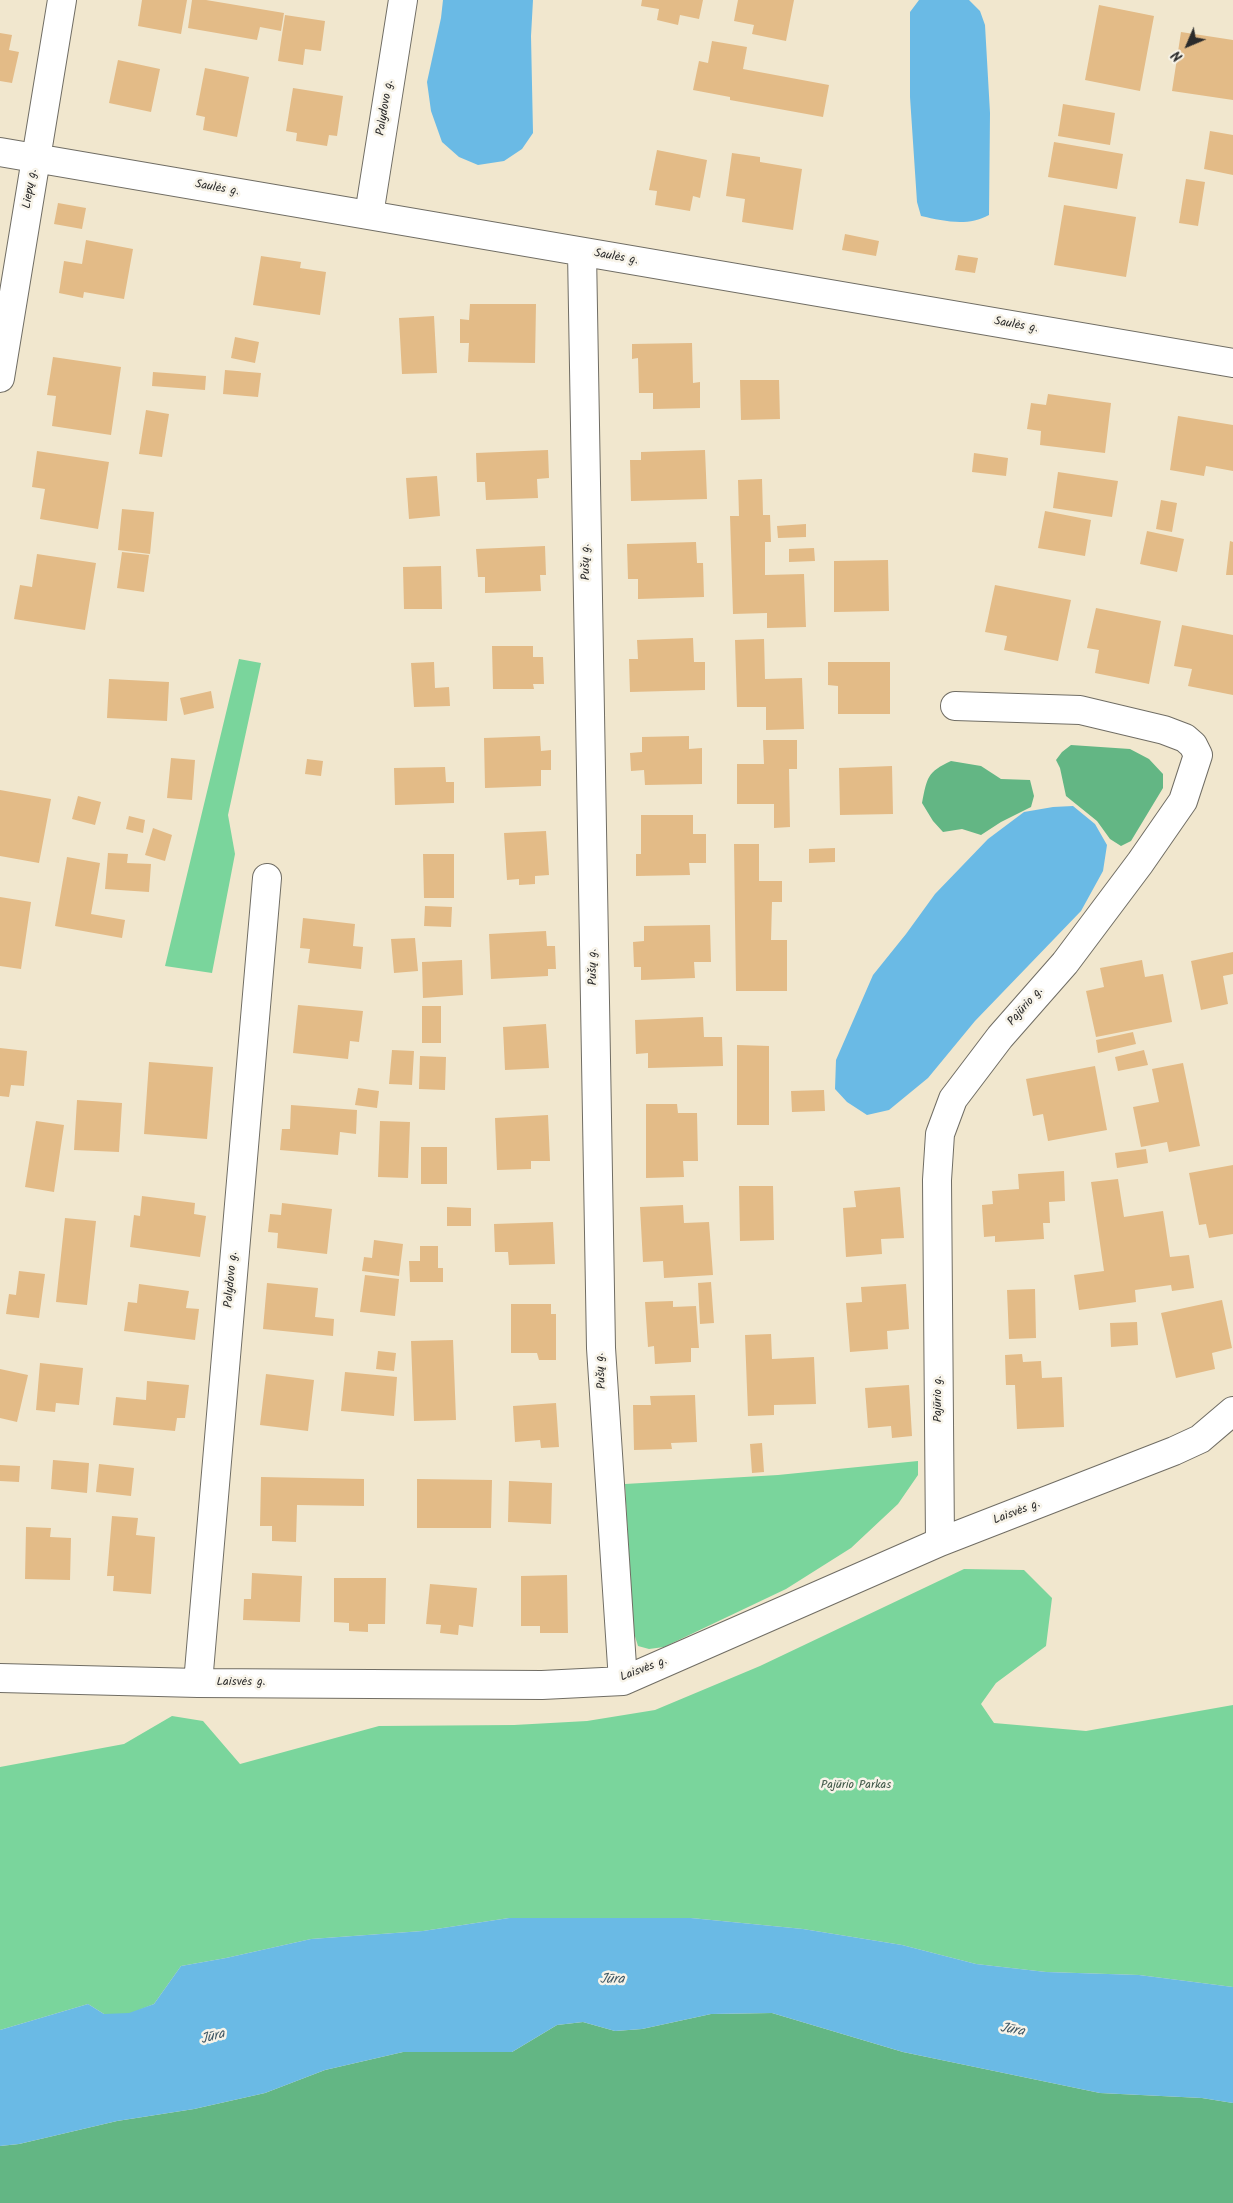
<!DOCTYPE html>
<meta charset="utf-8">
<style>
body{margin:0}
#map{position:relative;width:1233px;height:2203px;overflow:hidden;background:#f1e7ce;font-family:Kalam,sans-serif}
canvas{display:block}
.north{position:absolute;left:1163px;top:20px;width:50px;height:50px;-webkit-text-stroke:4px #f7f3e8;paint-order:stroke;rotate:225deg;font-size:14px;font-weight:700;line-height:20px;text-align:center;color:#2b2b2b}
.north::after{content:'';display:block;margin:auto;width:18px;height:22px;background:#2b2b2b;clip-path:polygon(50% 0,100% 100%,50% 72%,0 100%)}
</style>
<div id="map">
<canvas width="1233" height="2203"></canvas>
<div class="north">N</div>
</div>
<script>
const context = document.querySelector('canvas').getContext('2d');
context.lineJoin = 'round';
function paint(path, color) {
  context.fillStyle = color;
  context.fill(path, 'evenodd');
}
function stroke(path, color, width, dash) {
  context.strokeStyle = color;
  context.lineWidth = width;
  context.lineCap = dash ? 'butt' : 'round';
  context.setLineDash(dash || []);
  context.stroke(path);
}
function write(font, color, halo, rows, align = 'center') {
  context.font = font + ' Kalam,sans-serif';
  context.lineWidth = 5;
  context.setLineDash([]);
  context.textBaseline = 'middle';
  context.strokeStyle = halo;
  context.fillStyle = color;
  for (const [text, x, y, turn = 0] of rows) {
    context.save();
    context.translate(x, y);
    context.rotate((+turn || 0) * Math.PI / 180);
    context.textAlign = isNaN(turn) ? turn : align;
    if (halo) context.strokeText(text, 0, 0);
    context.fillText(text, 0, 0);
    context.restore();
  }
}
const green = new Path2D(`
 M239,659L261,663L228,815L235,854L212,973L165,966Z
 M918,1461V1475L898,1504L851,1548L786,1589L664,1647L649,1649L638,1646L633,1630L625,1484L778,1475Z
 M964,1569L1024,1570L1052,1598L1046,1646L996,1683L981,1704L994,1723L1086,1731L1233,1705V1987L1139,1975L1046,1972L976,1964L902,1945L803,1929L691,1918H509L423,1931L311,1939L226,1958L181,1966L154,2004L129,2014H104L88,2004L0,2030V1767L124,1744L172,1716L203,1721L240,1764L379,1726L514,1725L587,1721L655,1710L760,1666Z`);
const forest = new Path2D(`
 M1071,745L1130,749L1149,759L1163,774V788L1131,841L1121,846L1110,839L1097,821L1066,796L1060,768L1056,760L1062,752Z
 M951,761L981,766L1001,779L1030,780L1034,796L1031,807L1001,822L981,835L962,829L943,832L933,821L922,803C927,778 927,772 951,761Z
 M772,2013L903,2052L1100,2093L1202,2098L1233,2103V2203H0V2146L19,2144L117,2121L194,2109L265,2093L325,2070L403,2052H512L557,2025L583,2022L615,2031L642,2029L711,2014Z`);
const water = new Path2D(`
 M443,0H533L531,36L533,133L522,149L504,161L478,165L459,157L442,142L431,111L427,82L441,18Z
 M919,0H969L980,11L985,25L990,113L989,215C967,227 944,221 921,216L917,202L910,97V12Z
 M1073,806L1095,824L1107,845L1103,871L1081,911L975,1021L928,1078L889,1110L867,1115L847,1102L835,1089L836,1060L873,975L906,934L935,894L988,839L1024,812L1053,807Z
 M509,1918H691L803,1929L902,1945L976,1964L1046,1972L1139,1975L1233,1987V2103L1202,2098L1100,2093L903,2052L772,2013L711,2014L642,2029L615,2031L583,2022L557,2025L512,2052H403L325,2070L265,2093L194,2109L117,2121L19,2144L0,2146V2030L88,2004L104,2014L129,2013L154,2004L181,1966L226,1958L311,1939L423,1931Z`);
const building = new Path2D(`
 M142,0H187L181,34L138,26Z
 M192,0H206L284,13L281,31L260,27L257,40L188,28Z
 M642,0H703L699,19L680,15L678,25L657,20L659,9L641,6Z
 M738,0H794L786,41L752,34L754,25L734,21Z
 M1099,5L1154,16L1140,91L1085,80Z
 M285,15L325,21L321,51L305,49L303,65L278,61Z
 M1181,32L1233,40V100L1172,91Z
 M0,33L12,35L9,50L19,52L12,83L0,81Z
 M712,41L747,47L743,69L829,85L823,117L730,100V97L693,90L699,61L708,63Z
 M118,60L160,69L151,112L109,103Z
 M205,68L249,77L237,137L203,130L205,117L196,115Z
 M293,88L343,96L337,136L329,135L327,146L296,141L297,133L286,131Z
 M1063,104L1115,113L1110,145L1058,136Z
 M1210,131L1233,135V175L1204,169Z
 M1054,142L1123,154L1117,189L1048,177Z
 M657,150L707,160L700,198L693,196L690,211L655,205L657,191L649,190Z
 M732,153L760,157V162L802,169L793,230L742,222L745,199L726,196Z
 M1186,179L1205,182L1198,226L1179,223Z
 M58,203L86,208L82,229L54,224Z
 M1064,205L1136,217L1126,277L1054,265Z
 M845,234L879,241L876,256L842,250Z
 M86,240L133,249L124,299L84,292L83,298L59,293L64,261L82,264Z
 M958,255L978,258L975,273L955,270Z
 M261,256L301,262L300,268L326,272L320,315L253,305Z
 M470,304H536L535,363L468,362L469,343H460V319L469,320Z
 M434,316L437,373L402,374L399,318Z
 M235,337L259,342L255,363L231,358Z
 M692,343L693,383L700,382V408L653,409V393H639L638,358L632,359V344Z
 M53,357L121,367L111,435L52,426L56,396L47,395Z
 M225,370L261,373L258,397L223,394Z
 M153,372L206,376L205,390L152,386Z
 M740,380H779L780,419L741,420Z
 M1048,394L1111,403L1105,453L1040,445L1041,431L1027,429L1031,403L1046,405Z
 M146,410L169,414L162,457L139,454Z
 M1178,416L1233,425V471L1206,466L1204,476L1170,470Z
 M548,450L549,478L537,479L538,498L486,500L485,482H477L476,453Z
 M705,450L707,499L631,501L630,460H641V452Z
 M37,451L109,462L98,529L40,519L45,489L32,487Z
 M974,453L1008,458L1006,476L972,472Z
 M1058,472L1118,481L1112,517L1053,508Z
 M437,476L440,516L409,519L406,478Z
 M762,479L763,515H770L771,542H765V575L804,574L806,627L767,628V613L733,614L730,516H739L738,480Z
 M1161,500L1177,503L1172,532L1156,529Z
 M122,509L154,512L150,554L118,550Z
 M1045,511L1091,520L1085,556L1038,548Z
 M806,524V537L778,538L777,526Z
 M1147,531L1184,539L1177,572L1140,564Z
 M1230,541L1233,542V575H1226Z
 M696,542L697,563H703L704,597L638,599V579H628L627,544Z
 M545,546L546,575H540L541,591L485,593V577H478L476,549Z
 M814,548L815,561L789,562V549Z
 M122,552L149,555L144,592L117,588Z
 M37,554L96,563L85,630L14,619L20,585L32,587Z
 M888,560L889,611L834,612V561Z
 M441,566L442,609H404L403,567Z
 M995,585L1071,600L1058,661L1004,650L1007,636L985,632Z
 M1096,608L1161,621L1149,684L1095,673L1099,650L1087,648Z
 M1182,625L1233,635V695L1188,686L1192,669L1174,666Z
 M693,638L694,662H705V690L630,692L629,659H638L637,640Z
 M764,639L765,679L802,678L804,729L766,730V707H737L735,640Z
 M492,646H533V657H543L544,684H533L534,689H493Z
 M434,662L435,688L449,687L450,706L414,707L411,663Z
 M828,662H890V714H838V686L828,685Z
 M109,679L169,682L167,721L107,718Z
 M211,691L214,708L184,715L180,698Z
 M540,736L541,751L551,750V770H541V786L485,788L484,738Z
 M689,736V749L702,748V784L645,785L644,770L631,771L630,753L642,752V737Z
 M763,740H797V769H789L790,827L774,828V804H737V764H764Z
 M171,758L195,760L192,800L167,798Z
 M307,759L323,761L321,776L305,774Z
 M892,766L893,814L840,815L839,768Z
 M445,767L446,782H454V803L395,805L394,768Z
 M0,790L51,799L39,863L0,856Z
 M78,796L101,802L95,825L72,819Z
 M641,815H693V834H706V863H689L690,875L636,876V854H641Z
 M129,816L145,820L143,833L126,829Z
 M153,828L172,835L165,861L145,855Z
 M546,831L549,875L535,876V884L519,885V879L507,880L504,833Z
 M734,844H759V881H782V902H772L771,940H787V991H736Z
 M835,848V862L809,863V849Z
 M108,853L128,854L127,863L151,864L149,892L105,889Z
 M423,854H454V898H424Z
 M67,857L100,863L91,914L125,920L122,938L55,926Z
 M0,897L31,902L21,969L0,966Z
 M425,906L452,907L451,927L424,926Z
 M303,918L355,924L353,946L363,947L361,969L308,963L310,949L300,948Z
 M710,925L711,962H694L695,978L641,980V967H634L633,942L644,941V926Z
 M546,931L547,946H555L556,969H548V976L491,979L489,934Z
 M415,938L418,971L394,973L391,939Z
 M1233,952V974L1223,976L1228,1004L1201,1010L1191,961Z
 M462,960L463,995L423,998L422,962Z
 M1142,960L1145,977L1163,974L1172,1022L1096,1037L1086,991L1104,987L1100,968Z
 M298,1005L363,1011L359,1042L350,1041L348,1059L293,1053Z
 M422,1006H441V1043H422Z
 M703,1017L704,1037H722L723,1066L648,1068V1053L636,1054L635,1020Z
 M546,1024L549,1068L505,1070L503,1027Z
 M1133,1032L1136,1044L1098,1053L1096,1040Z
 M737,1045L769,1046V1125H737Z
 M0,1048L27,1051L24,1086L11,1085L9,1097L0,1096Z
 M392,1050L414,1051L412,1085L389,1084Z
 M1144,1050L1148,1065L1118,1071L1115,1057Z
 M420,1056L446,1057L445,1090L419,1089Z
 M149,1062L213,1067L207,1139L144,1134Z
 M1183,1063L1200,1146L1169,1152L1167,1142L1141,1147L1133,1107L1159,1102L1152,1069Z
 M1095,1066L1107,1130L1048,1141L1043,1114L1033,1116L1026,1079Z
 M358,1088L379,1091L377,1108L355,1105Z
 M824,1090L825,1111L792,1112L791,1091Z
 M77,1100L122,1103L119,1152L74,1150Z
 M646,1104H677L678,1113H697L698,1161H683L684,1177L646,1178Z
 M291,1105L357,1110L356,1134L340,1132L338,1155L280,1150L282,1129H290Z
 M548,1115L550,1161H531V1169L497,1170L495,1118Z
 M36,1121L64,1125L54,1192L25,1187Z
 M380,1121L410,1122L408,1178L378,1177Z
 M421,1147H447V1184H421Z
 M1146,1149L1148,1163L1117,1168L1115,1153Z
 M1233,1165V1234L1209,1238L1206,1224L1199,1225L1189,1173Z
 M1064,1171L1065,1201L1049,1202L1050,1223H1043L1044,1239L995,1242V1236L984,1237L982,1205L993,1204L992,1191L1019,1189L1018,1174Z
 M1118,1179L1124,1217L1163,1211L1170,1257L1189,1255L1194,1288L1172,1291L1171,1285L1135,1290L1136,1302L1079,1310L1074,1275L1104,1271L1091,1182Z
 M739,1186H773L774,1240L740,1241Z
 M900,1187L904,1238L881,1239L882,1254L846,1257L843,1208L856,1207L854,1191Z
 M142,1196L195,1203L194,1214L206,1216L200,1257L130,1247L134,1215L140,1216Z
 M282,1203L332,1209L327,1254L277,1248L278,1233L268,1232L270,1214L281,1215Z
 M683,1205L684,1223L709,1222L713,1275L664,1278L663,1261L643,1262L640,1207Z
 M447,1207L471,1208V1226H447Z
 M65,1218L96,1221L87,1305L56,1302Z
 M553,1222L555,1264L509,1265L508,1252H495L494,1224Z
 M374,1240L403,1244L399,1276L362,1271L364,1257L372,1258Z
 M420,1246H438V1268H443V1282H410L409,1261H420Z
 M19,1271L45,1274L39,1318L6,1314L9,1294L16,1295Z
 M365,1275L399,1279L395,1316L360,1312Z
 M711,1282L714,1323L700,1324L698,1283Z
 M267,1283L318,1288L315,1317L334,1319L333,1336L263,1329Z
 M139,1284L189,1291L186,1308L199,1309L195,1340L124,1331L128,1302L137,1303Z
 M906,1284L909,1329L887,1331L888,1349L850,1352L846,1303L862,1302L861,1287Z
 M1035,1289L1036,1338L1009,1339L1007,1290Z
 M1222,1300L1232,1348L1212,1353L1215,1369L1176,1378L1161,1313Z
 M673,1301V1307L696,1306L699,1348H691V1362L655,1364L654,1346L648,1347L645,1302Z
 M511,1304H551V1314H556V1360H539L537,1353H511Z
 M1137,1322L1138,1345L1111,1347L1110,1323Z
 M771,1334L772,1359L814,1357L816,1404L774,1405V1415L748,1416L745,1335Z
 M453,1340L456,1420L414,1421L411,1341Z
 M378,1351L396,1353L394,1371L376,1369Z
 M1022,1354L1023,1362L1041,1361L1042,1378L1062,1377L1064,1427L1017,1429L1015,1385H1006L1005,1355Z
 M40,1363L83,1368L79,1405L56,1403L55,1412L36,1410Z
 M0,1369L28,1375L17,1422L0,1418Z
 M345,1372L397,1377L394,1416L341,1411Z
 M266,1374L314,1380L308,1431L260,1425Z
 M147,1381L189,1385L185,1418H177L175,1431L113,1425L116,1397L146,1400Z
 M909,1385L912,1436L892,1438L891,1426L868,1428L865,1388Z
 M695,1395L697,1442L671,1443L672,1449L634,1450L633,1405H651L650,1396Z
 M556,1403L559,1447L541,1448L540,1440L515,1442L513,1406Z
 M762,1443L764,1472L752,1473L750,1444Z
 M53,1460L89,1463L87,1493L51,1489Z
 M99,1464L134,1468L131,1496L96,1492Z
 M0,1465L20,1466L19,1482L0,1481Z
 M261,1477L364,1479V1506L297,1505L296,1542L272,1541V1526H260Z
 M417,1479L492,1480L491,1528H417Z
 M509,1481L552,1483L551,1524L508,1522Z
 M112,1516L138,1518L136,1535L155,1537L151,1594L113,1591L114,1576H107Z
 M26,1527L51,1528L50,1537L71,1538L70,1580L25,1579Z
 M252,1573L302,1576L300,1622L243,1620L244,1599H251Z
 M567,1575L568,1633H540V1626H521V1576Z
 M334,1578H386L385,1624H368V1632L349,1631V1623L334,1622Z
 M430,1584L477,1588L473,1627L459,1625L458,1635L440,1633L441,1625L426,1624Z`);
const minor = new Path2D(`
 M0,152L1233,363
 M369,215L403,0
 M582,252L601,1348L623,1681
 M0,378L62,0
 M940,1542L937,1180L940,1134L953,1099L1000,1037L1065,963L1140,863L1183,801L1198,755L1193,745L1185,738L1164,730L1080,710L955,706
 M0,1678L198,1683L542,1685L623,1681L940,1542L1174,1451L1200,1439L1233,1411
 M198,1683L267,878`);
const streetNames = [
 ["Palydovo g.",386,108,-81],
 ["Liepų g.",31,189,-81],
 ["Saulės g.",217,189,10],
 ["Saulės g.",616,258,10],
 ["Saulės g.",1016,326,10],
 ["Pušų g.",587,562,-91],
 ["Pušų g.",594,967,-91],
 ["Pajūrio g.",1026,1007,-49],
 ["Palydovo g.",232,1280,-85],
 ["Pušų g.",602,1371,-94],
 ["Pajūrio g.",939,1399,-90],
 ["Laisvės g.",1017,1513,-21],
 ["Laisvės g.",644,1670,-21],
 ["Laisvės g.",241,1683]
];
const parkNames = [
 ["Pajūrio Parkas",856,1786]
];
const waterNames = [
 ["Jūra",612,1981],
 ["Jūra",1012,2031,10],
 ["Jūra",213,2038,-15]
];
paint(green, '#7ad59c');
paint(forest, '#63b684');
paint(water, '#6abae5');
paint(building, '#e3bb87');
stroke(minor, '#706d64', 30);
stroke(minor, '#fff', 28);
write('12px', '#2b2b2b', '#f7f3e8', streetNames);
write('12px', '#3f5647', '#f7f3e8', parkNames);
write('italic 14px', '#3e5663', '#f7f3e8', waterNames);
</script>
